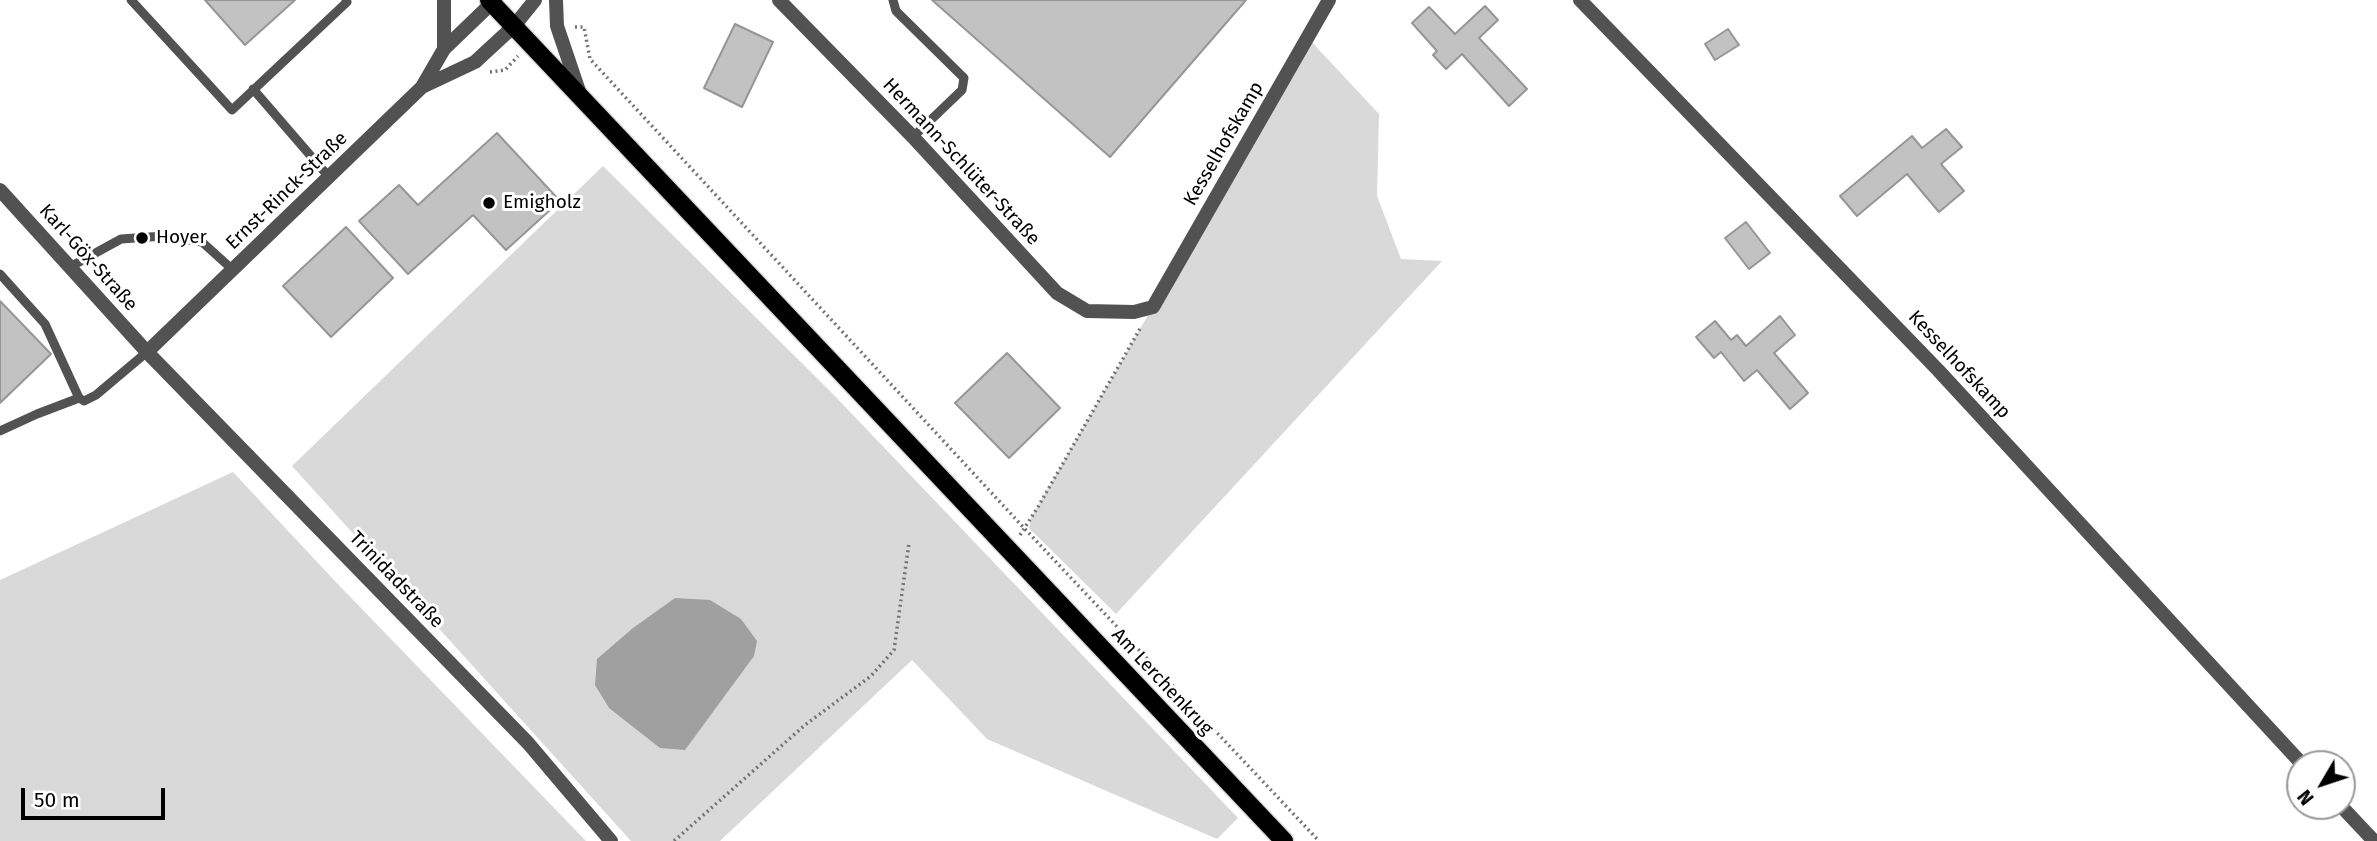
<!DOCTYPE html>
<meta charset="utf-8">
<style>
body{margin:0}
#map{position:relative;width:2377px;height:841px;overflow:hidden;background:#fff;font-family:"Fira Sans",sans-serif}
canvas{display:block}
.north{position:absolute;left:2286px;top:750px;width:70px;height:70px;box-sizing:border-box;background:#fff;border:2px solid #999;border-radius:50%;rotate:231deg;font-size:19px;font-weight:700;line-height:28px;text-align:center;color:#000}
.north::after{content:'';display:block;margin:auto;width:24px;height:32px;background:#000;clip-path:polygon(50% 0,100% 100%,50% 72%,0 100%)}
.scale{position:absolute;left:21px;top:788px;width:144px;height:32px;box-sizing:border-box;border:4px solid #000;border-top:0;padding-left:9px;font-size:21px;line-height:24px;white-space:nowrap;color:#000;-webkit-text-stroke:5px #fff;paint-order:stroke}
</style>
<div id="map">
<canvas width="2377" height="841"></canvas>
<div class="north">N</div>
<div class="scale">50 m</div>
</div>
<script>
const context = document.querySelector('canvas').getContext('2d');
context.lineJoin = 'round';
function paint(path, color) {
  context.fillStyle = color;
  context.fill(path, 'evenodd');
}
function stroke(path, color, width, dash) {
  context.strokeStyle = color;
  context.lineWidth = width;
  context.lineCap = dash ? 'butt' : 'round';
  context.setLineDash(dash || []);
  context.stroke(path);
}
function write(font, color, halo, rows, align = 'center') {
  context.font = font + ' "Fira Sans",sans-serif';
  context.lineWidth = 6;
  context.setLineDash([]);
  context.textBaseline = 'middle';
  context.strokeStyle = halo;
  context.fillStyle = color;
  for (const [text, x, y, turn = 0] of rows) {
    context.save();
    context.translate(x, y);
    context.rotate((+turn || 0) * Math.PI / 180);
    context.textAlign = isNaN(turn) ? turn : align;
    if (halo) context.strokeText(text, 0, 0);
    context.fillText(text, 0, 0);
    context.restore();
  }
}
const green = new Path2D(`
 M1308,38L1379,114L1377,196L1401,259L1442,261L1116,614L1029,528L1031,518Z
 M603,166L831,392L1238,818L1217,839L987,739L912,660L720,841H631L292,466Z
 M233,472L333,579L586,841H0V580Z`);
const water = new Path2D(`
 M675,598L710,600L741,619L757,641L754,656L685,750L660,748L609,708L595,685L597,659L633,628Z`);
const building = new Path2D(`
 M205,0H295L245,45Z
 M932,0H1246L1110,157Z
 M1485,6L1498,20L1479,38L1527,89L1509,106L1462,54L1446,69L1433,55L1437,51L1412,23L1429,7L1455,34Z
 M735,24L773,42L742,107L704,88Z
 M1728,29L1739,45L1715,60L1705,44Z
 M1946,129L1962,147L1941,164L1964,191L1939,212L1907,174L1857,216L1840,196L1912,136L1922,148Z
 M497,133L560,201L506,250L473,215L408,274L359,221L399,185L418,205Z
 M1746,222L1770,253L1749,269L1725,238Z
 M346,227L393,278L331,337L283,286Z
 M0,301L51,354L0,403Z
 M1780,316L1795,335L1774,353L1808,393L1790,409L1757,370L1744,381L1721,352L1714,358L1696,337L1715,321L1731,340L1737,335L1746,346Z
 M1007,353L1060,408L1009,458L955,403Z`);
const path = new Path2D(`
 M575,27H584L590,59L1024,528L1319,841
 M490,72L505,70L518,56
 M1020,535L1038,507L1141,327
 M674,841L805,725L871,676L894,650L909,543`);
const lane = new Path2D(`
 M131,0L232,110L347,2L346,0
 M893,0L896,11L964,78L962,90L913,137
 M253,89L329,177
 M70,267L121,239L164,236L202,242L233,270
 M0,274L45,324L79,398L84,401L96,395L147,352
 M0,431L37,414L79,398`);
const street = new Path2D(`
 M556,0L557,26L580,94
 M779,0L913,137L1057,293L1087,311L1134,312L1153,307L1329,0
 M1580,0L1938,370L2302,764
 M444,49V0
 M422,87L475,62L514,26L535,0
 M0,190L147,352L528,743L611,841
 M147,352L422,87L444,49L495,0
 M2341,806L2374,841`);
const primary = new Path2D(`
 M489,0L1284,841`);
const markers = [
 [489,203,7,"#000"],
 [142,238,7,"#000"]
];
const streetNames = [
 ["Kesselhofskamp",1224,144,-60],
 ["Hermann-Schlüter-Straße",961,162,47],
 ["Ernst-Rinck-Straße",287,191,-44],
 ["Karl-Göx-Straße",88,258,48],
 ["Kesselhofskamp",1959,365,47],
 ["Trinidadstraße",396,580,46],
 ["Am Lerchenkrug",1162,682,47]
];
const poiNames = [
 ["Emigholz",503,203],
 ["Hoyer",156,238]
];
paint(green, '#d9d9d9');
paint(water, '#a0a0a0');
paint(building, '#c2c2c2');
stroke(building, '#969696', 2);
stroke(primary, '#dbdbdb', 21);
stroke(path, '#747474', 3.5, [2, 3.5]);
stroke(lane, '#525252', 9);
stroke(street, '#525252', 14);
stroke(primary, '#000', 18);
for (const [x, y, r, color] of markers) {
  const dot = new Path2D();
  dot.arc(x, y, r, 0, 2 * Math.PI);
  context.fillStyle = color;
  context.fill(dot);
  stroke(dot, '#fff', 2.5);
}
write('19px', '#000', '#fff', streetNames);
write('19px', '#000', '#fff', poiNames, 'left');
</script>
